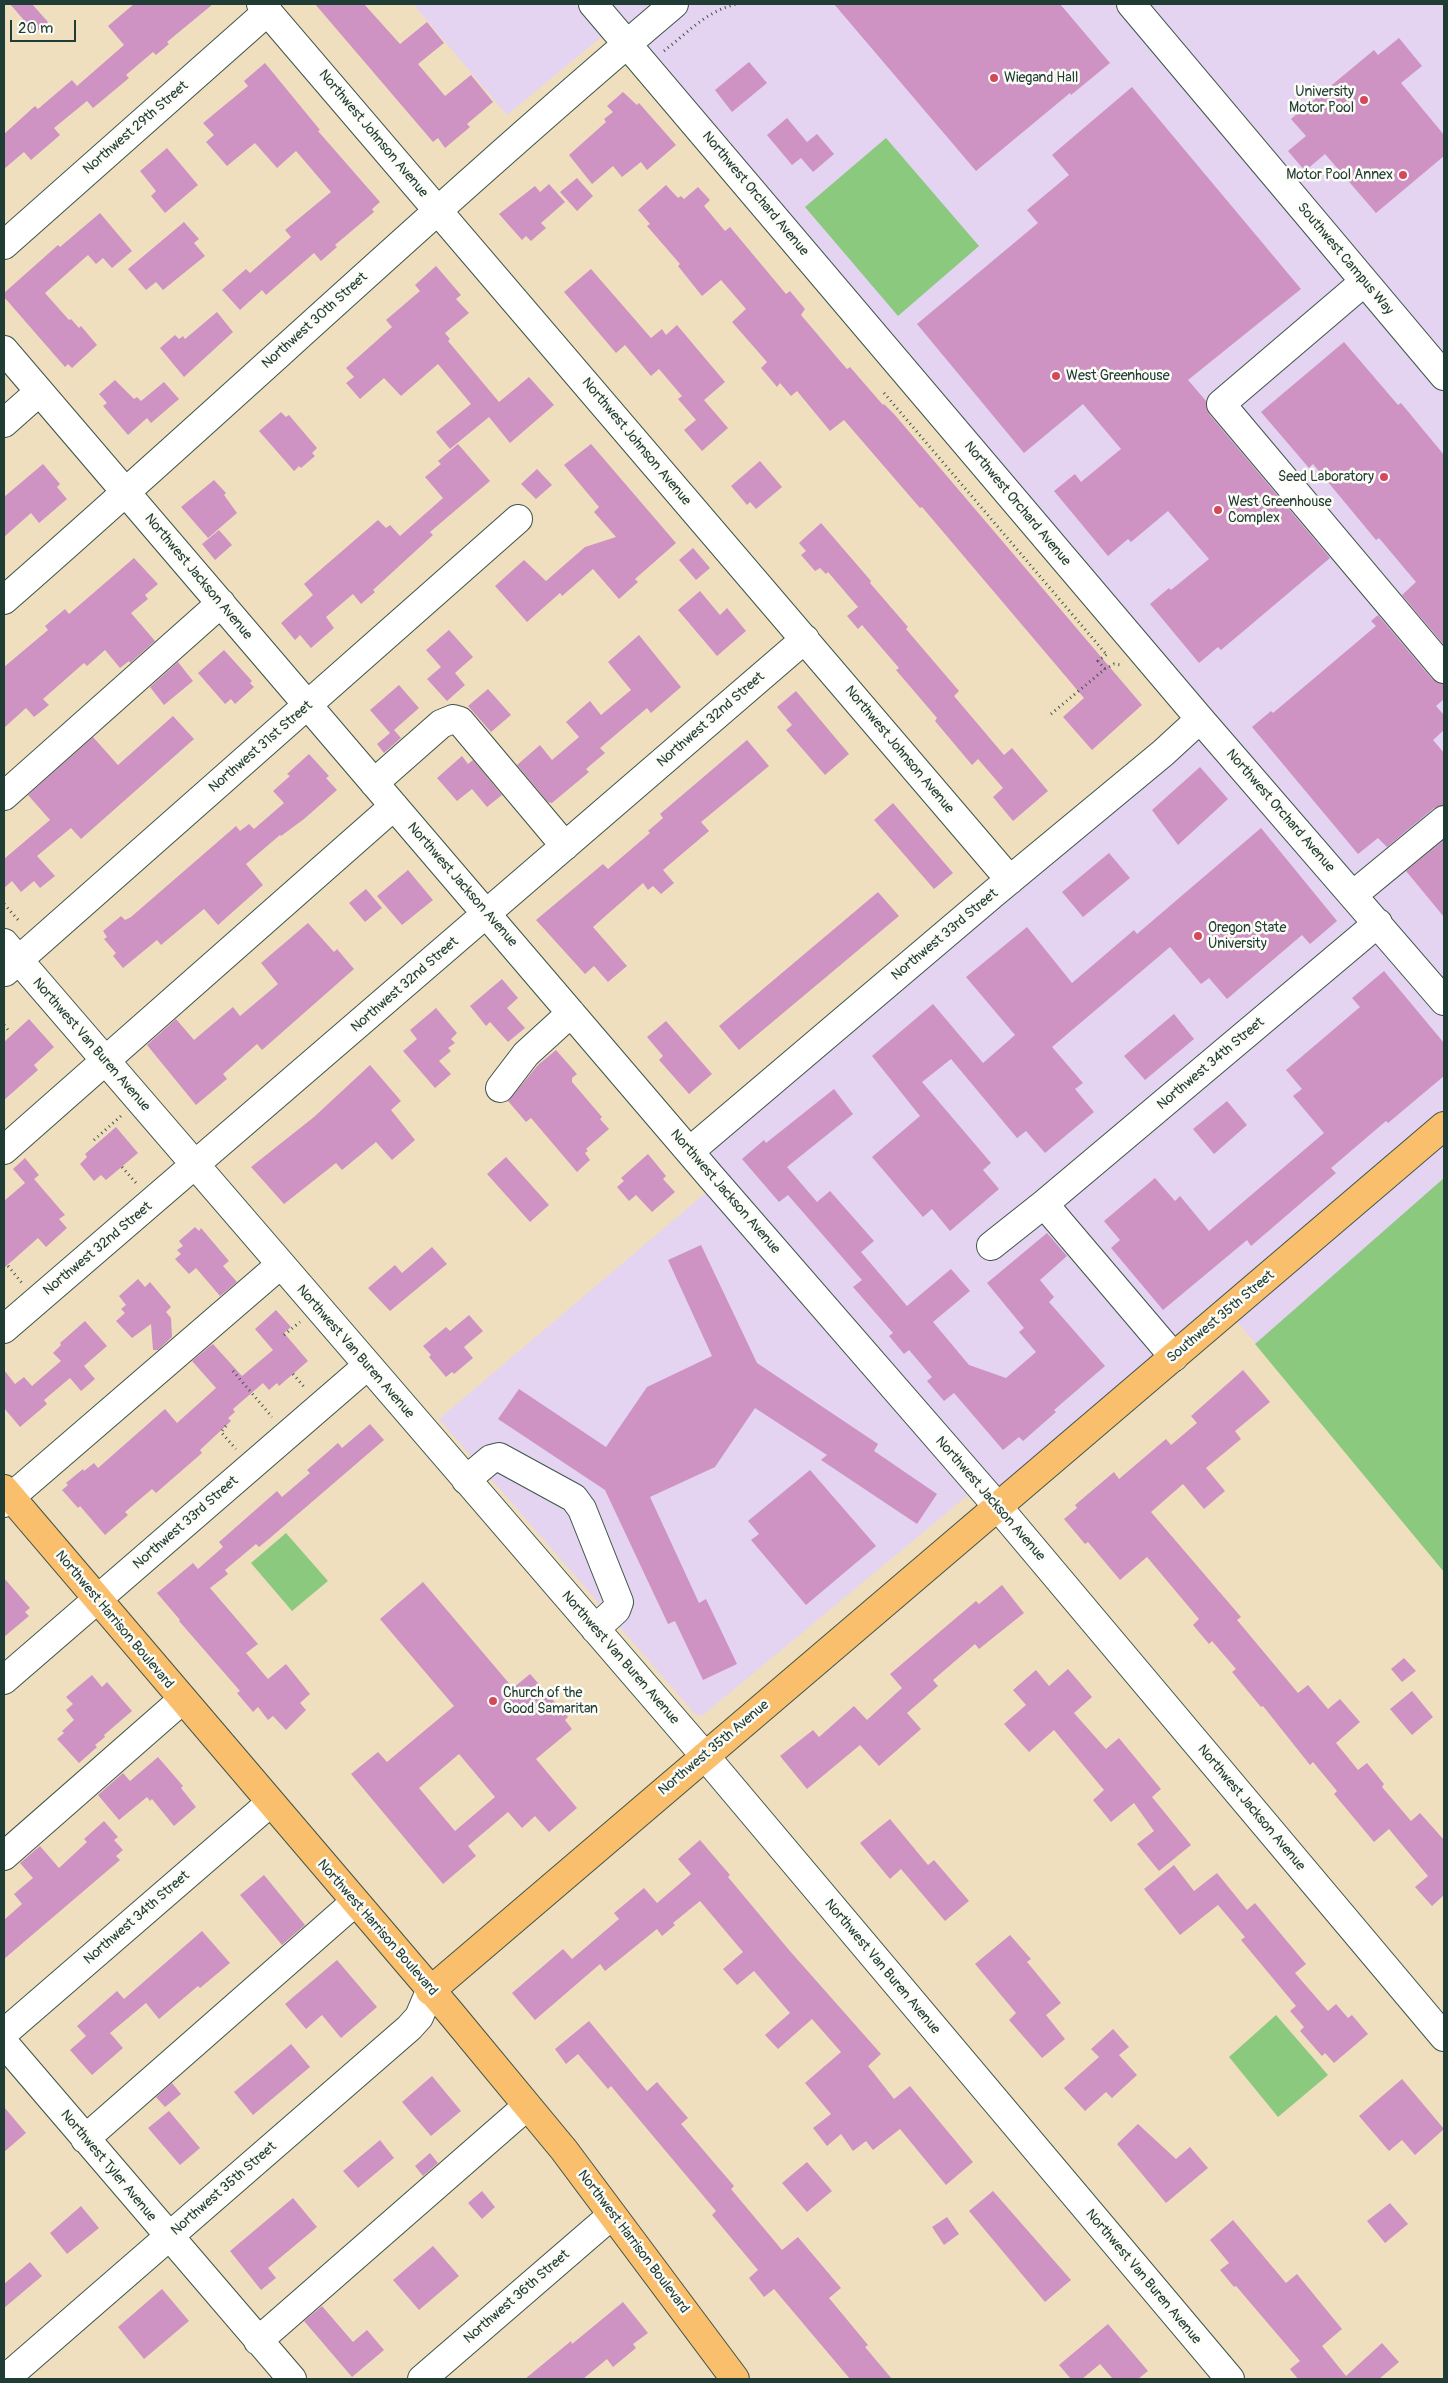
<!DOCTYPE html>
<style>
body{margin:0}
#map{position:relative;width:1448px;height:2383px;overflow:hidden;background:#efdfbf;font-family:Pangolin,sans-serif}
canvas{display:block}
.frame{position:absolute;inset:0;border:5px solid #1f3d34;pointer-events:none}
.scale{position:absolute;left:10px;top:20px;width:66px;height:22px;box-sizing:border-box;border:2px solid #1f3d34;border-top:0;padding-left:6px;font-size:15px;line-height:18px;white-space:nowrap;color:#1f3d34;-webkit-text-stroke:4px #fdfcf7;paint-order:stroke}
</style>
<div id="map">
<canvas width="1448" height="2383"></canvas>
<div class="frame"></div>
<div class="scale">20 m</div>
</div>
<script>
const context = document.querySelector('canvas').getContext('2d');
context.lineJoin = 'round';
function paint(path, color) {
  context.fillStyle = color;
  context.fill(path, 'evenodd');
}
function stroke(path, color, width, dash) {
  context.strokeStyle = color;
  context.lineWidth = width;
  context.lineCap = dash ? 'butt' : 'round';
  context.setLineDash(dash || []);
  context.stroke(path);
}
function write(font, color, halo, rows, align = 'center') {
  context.font = font + ' Pangolin,sans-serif';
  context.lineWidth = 5;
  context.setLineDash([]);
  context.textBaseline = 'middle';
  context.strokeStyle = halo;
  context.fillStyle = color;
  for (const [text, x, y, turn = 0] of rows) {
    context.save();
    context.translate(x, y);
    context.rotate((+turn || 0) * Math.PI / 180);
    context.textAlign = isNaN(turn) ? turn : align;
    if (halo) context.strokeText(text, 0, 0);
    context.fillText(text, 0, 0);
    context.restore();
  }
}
const built = new Path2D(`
 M413,4H1444V1567L1225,1307L998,1496L698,1152L1207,719L624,18L507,115Z
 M709,1190L968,1495L703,1715H696L439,1419Z`);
const green = new Path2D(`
 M886,138L979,246L898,316L805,207Z
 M1444,1178V1572L1255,1344Z
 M286,1533L328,1581L292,1611L251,1563Z
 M1276,2015L1328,2075L1278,2117L1229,2057Z`);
const building = new Path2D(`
 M10,4H32L48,22L35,33Z
 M134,4H213L167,42L169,44L156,55L153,52L126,75L129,78L93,108L87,101L54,128L60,135L31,160L24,152L4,169V134L35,106L38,109L72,80L77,86L124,45L108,26Z
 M315,4H364L400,44L427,22L444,43L418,64L445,96L471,75L493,102L467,124L470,127L445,148L438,138L433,142Z
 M834,4H1060L1110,63L1071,95L1070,93L976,171Z
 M1399,38L1422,66L1401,83L1444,135V156L1376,213L1325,154L1305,171L1288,151L1306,136L1291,119L1374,50L1378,55Z
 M749,62L767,83L732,112L715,90Z
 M265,63L320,130L318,131L380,202L372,209L374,212L335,245L337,247L321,261L314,253L266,295L262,290L240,310L222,290L246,269L250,273L291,237L285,230L331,192L296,151L277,168L255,143L227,166L206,142L214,135L203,123L248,86L244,81Z
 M1132,87L1301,289L1188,380L1206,401L1209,414L1330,558L1221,650L1218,647L1199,663L1150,604L1169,588L1171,590L1209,559L1168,511L1131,542L1128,539L1108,556L1054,491L1075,474L1081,482L1121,449L1083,404L1024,453L917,324L1038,223L1027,210L1069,175L1052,155Z
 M623,92L637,105L639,103L676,145L647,170L641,162L622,177L613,166L592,184L569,155L606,122L604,119L613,112L607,106Z
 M787,118L807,142L817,134L834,154L813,172L801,158L792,165L767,135Z
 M167,148L198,185L165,213L151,196L156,191L140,171Z
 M577,178L593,196L577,211L560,192Z
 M549,184L565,202L541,223L546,228L531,241L526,236L522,240L499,214L535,186L540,192Z
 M666,185L678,198L681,196L684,199L698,187L710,200L704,206L725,231L730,227L786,294L790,291L805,309L801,315L840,361L847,369L850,367L883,405L884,404L894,414L1142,705L1092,750L1063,717L1084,698L922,507L920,508L844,420L830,431L797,391L791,396L780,383L777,387L761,368L767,362L732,322L746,309L721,280L702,296L678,266L680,264L647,226L650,224L638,210Z
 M100,213L132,251L112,268L103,258L96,264L88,255L45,293L69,320L71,319L79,328L81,326L97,345L72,368L68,364L65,367L4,297V293L58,245L60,247Z
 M184,222L199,239L194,243L205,256L163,290L156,282L146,290L128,269Z
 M436,266L461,295L456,299L469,313L445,333L450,339L448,341L499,402L529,377L554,405L510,443L489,417L450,449L436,432L471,404L438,364L401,396L384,378L360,399L346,383L354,377L346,368L392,327L386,320L420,291L415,285Z
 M591,269L651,338L662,329L666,335L677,325L725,382L704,400L728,428L702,451L684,430L696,420L678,399L682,396L659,369L651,376L625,345L616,353L564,292Z
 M217,312L233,332L184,377L160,348L175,335L179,339L183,336L185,339Z
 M1344,342L1398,405L1401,403L1444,455V645L1402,595L1416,582L1379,538L1376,540L1313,464L1309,468L1261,412Z
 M115,380L134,399L137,397L141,401L164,382L179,399L151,423L147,418L128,435L103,406L107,403L99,394Z
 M281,412L286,417L289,415L317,448L312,453L315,456L301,468L299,466L294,471L259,431Z
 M458,444L490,481L430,532L433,535L373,590L375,592L361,604L353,594L326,617L334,628L311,648L300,635L295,640L281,623L313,595L304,584L378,520L386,528L390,525L400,536L443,498L425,477L441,464L438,461Z
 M591,444L676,543L635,579L638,582L619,599L593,569L562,596L560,593L527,622L495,586L524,560L546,581L585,547L616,537L594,512L599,507L564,465Z
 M760,461L782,487L756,509L750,502L747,505L731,486Z
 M43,464L60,484L57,487L67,499L39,523L31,513L4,537V497Z
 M537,469L552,485L536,499L521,484Z
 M214,480L226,493L224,495L237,513L208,538L181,507Z
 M821,523L871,581L870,583L908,627L906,629L959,691L954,696L1004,755L1012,748L1048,791L1013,821L993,797L1003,788L978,759L972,765L935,721L937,718L896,670L899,668L862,625L858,629L847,616L858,607L828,572L826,574L820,568L815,571L801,555L806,551L799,543Z
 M219,530L232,545L215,560L202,544Z
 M693,548L710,568L696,580L679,560Z
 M134,558L158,584L145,595L148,599L131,613L155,641L130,663L129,661L120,668L105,650L87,666L84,663L43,699L49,705L34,717L26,708L4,728V667L48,630L45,626L65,609L69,614Z
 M700,591L720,615L727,608L746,631L717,656L678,610Z
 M1378,615L1432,679L1444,684V699L1436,706L1444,715V730L1433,740L1444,753V805L1434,808L1387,847L1378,838L1358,854L1252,727L1271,711L1273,713L1376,626L1371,621Z
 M449,630L473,657L455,673L465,685L447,701L427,679L441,667L426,650Z
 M639,635L681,687L651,713L647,708L600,748L605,753L586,769L589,772L552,803L548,802L517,765L540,745L552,760L579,737L566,722L590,701L601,715L631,690L608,662Z
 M224,650L252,681L250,683L254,687L235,704L231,699L225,704L198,673Z
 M178,662L193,681L164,705L150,687Z
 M399,685L419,708L394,730L401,738L384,753L377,744L390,733L370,710Z
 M488,689L511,715L491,732L468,706Z
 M796,691L849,754L825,775L786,730L792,725L777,707Z
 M173,716L194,739L81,839L71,828L37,856L55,876L40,888L34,881L21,892L12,881L4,888V859L50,820L28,795L93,737L118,765Z
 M747,740L769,766L701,822L709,831L663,870L674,883L661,894L653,886L648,890L643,883L593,927L627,966L608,982L594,966L585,974L536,920L603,864L608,869L650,833L648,831L663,818L660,814Z
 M309,754L329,776L326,778L337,790L304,819L281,836L280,835L246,864L263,885L218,925L204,909L161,945L157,940L123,968L113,956L116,953L104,939L107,937L103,931L121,916L125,920L131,917L236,826L240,831L249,824L254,829L284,803L273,791L290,776L287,774Z
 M462,756L468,764L473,760L502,795L487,807L472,789L457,801L437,778Z
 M1200,767L1228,799L1178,845L1152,810Z
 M893,803L953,873L934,889L874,820Z
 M1261,828L1337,921L1310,944L1302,935L1227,999L1209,978L1201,984L1170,947L1052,1047L1083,1083L1075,1089L1094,1112L1045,1153L1026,1131L1017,1138L951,1059L922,1082L991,1163L983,1170L999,1189L950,1231L932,1209L923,1217L872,1157L920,1116L872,1056L933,1004L983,1063L1015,1035L966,977L1027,927L1072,983L1134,930L1137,934Z
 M1444,840V917L1406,871Z
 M1109,853L1130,878L1083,917L1062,892Z
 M408,870L433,900L402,925L377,896Z
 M366,889L382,908L365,922L349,903Z
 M878,892L899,916L739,1050L719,1026Z
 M308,923L334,952L337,949L354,969L262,1050L257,1044L223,1074L227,1079L196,1105L147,1045L176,1019L194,1040L233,1007L240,1016L278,984L261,963Z
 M1384,971L1444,1043V1076L1388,1123L1386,1121L1331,1168L1336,1173L1251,1246L1247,1240L1163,1310L1111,1248L1120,1240L1104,1221L1155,1178L1175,1201L1180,1196L1209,1231L1324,1133L1293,1096L1302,1089L1286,1070L1360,1007L1352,998Z
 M502,979L518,998L507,1008L525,1028L508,1042L490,1022L486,1026L470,1006Z
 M436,1008L457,1033L451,1039L455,1043L448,1048L451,1051L439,1061L451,1074L435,1088L403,1051L417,1039L410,1030Z
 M1174,1014L1194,1039L1145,1080L1124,1056Z
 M29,1019L54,1047L34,1065L38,1070L4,1100V1042Z
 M666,1021L712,1074L689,1094L659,1060L663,1056L647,1037Z
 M556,1050L577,1074L572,1078V1082L602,1117L600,1119L609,1129L586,1149L588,1151L585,1153L590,1160L577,1172L531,1118L526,1122L508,1101L538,1065Z
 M370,1065L401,1101L391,1110L415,1140L392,1160L376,1142L342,1170L336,1163L284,1204L251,1167L314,1117Z
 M834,1089L853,1114L787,1167L817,1202L830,1191L874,1241L861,1252L907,1306L951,1269L970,1291L933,1322L969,1365L1006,1378L1036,1352L1019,1332L1024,1328L987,1283L1047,1233L1067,1256L1040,1280L1054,1297L1049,1302L1105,1366L1054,1410L1056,1412L1023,1441L1019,1437L1003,1450L954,1393L944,1401L927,1381L932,1377L909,1350L904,1354L889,1336L893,1333L853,1287L862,1280L788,1195L779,1202L742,1159L764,1140L766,1143Z
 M1227,1101L1247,1125L1214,1154L1193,1129Z
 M116,1127L138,1153L106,1180L101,1175L94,1181L80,1164L87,1157L85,1154Z
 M648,1154L666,1176L663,1179L675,1192L652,1212L636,1195L629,1201L617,1187L624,1181L621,1178Z
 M506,1157L549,1205L530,1222L487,1174Z
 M25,1158L39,1175L34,1179L65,1215L59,1219L67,1228L46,1247L38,1238L4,1268V1201L25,1183L13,1169Z
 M195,1227L199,1231L201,1228L229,1261L223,1266L237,1282L220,1296L196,1268L189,1274L175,1259L181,1254L177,1250L183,1246L179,1241Z
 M701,1245L757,1363L878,1444L874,1451L937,1494L917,1524L821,1460L827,1455L755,1408L715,1467L650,1497L699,1603L706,1599L737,1664L703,1680L675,1621L668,1624L605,1490L498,1419L519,1389L606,1447L647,1387L712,1356L668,1260Z
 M432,1247L447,1264L390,1311L368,1288L395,1265L402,1273Z
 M138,1279L145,1287L150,1282L171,1307L166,1312L171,1318L172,1337L158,1350H153L151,1324L132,1338L116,1321L125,1313L121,1309L126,1305L119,1296Z
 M276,1310L291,1327L284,1333L308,1361L279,1386L277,1383L269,1390L263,1383L233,1409L235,1412L228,1418L231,1421L200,1450L202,1453L156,1493L152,1489L125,1512L128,1515L105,1535L80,1506L78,1508L62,1490L68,1485L66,1483L83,1469L84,1471L94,1463L98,1468L165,1409L177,1423L216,1388L192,1361L210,1346L213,1344L242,1376L273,1350L255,1329Z
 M469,1315L483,1331L464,1347L473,1358L454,1374L452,1372L446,1377L429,1357L431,1355L423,1346L446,1327L450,1331Z
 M85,1321L107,1346L84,1366L95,1379L81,1391L70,1378L44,1400L47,1404L20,1427L4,1408V1370L15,1384L24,1377L32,1386L61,1361L53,1353L61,1345L60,1343Z
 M1243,1370L1270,1402L1235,1431L1241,1439L1206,1468L1225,1491L1204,1509L1183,1484L1151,1512L1241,1617L1237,1620L1298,1693L1308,1685L1328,1709L1340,1699L1360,1722L1336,1743L1358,1770L1367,1763L1384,1784L1382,1787L1411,1821L1420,1813L1444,1840V1895L1432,1906L1415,1887L1428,1876L1389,1829L1374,1842L1334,1794L1337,1791L1313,1762L1310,1765L1263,1706L1261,1707L1232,1672L1236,1669L1212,1641L1209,1644L1193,1625L1199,1619L1147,1557L1120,1580L1088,1542L1085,1544L1064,1519L1077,1508L1075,1505L1114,1472L1119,1479L1166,1439L1171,1445L1197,1423L1191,1416Z
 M370,1424L384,1440L270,1538L259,1547L256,1544L225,1570L228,1574L210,1588L258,1644L246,1653L268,1679L286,1664L310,1694L300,1703L306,1710L286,1730L273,1716L268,1720L258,1707L253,1712L237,1693L240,1691L179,1621L180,1620L157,1593L193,1563L198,1569L223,1547L219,1542L277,1491L282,1497L310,1473L307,1470L338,1443L342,1448Z
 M810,1470L876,1546L806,1605L751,1540L759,1534L748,1521Z
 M4,1578L30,1608L25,1612L29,1616L4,1637Z
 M423,1582L513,1688L530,1674L568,1717L565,1720L572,1729L536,1759L577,1808L549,1832L535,1816L522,1828L508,1812L468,1846L476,1856L443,1884L351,1774L378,1752L387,1762L454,1706L380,1619ZM459,1754L495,1797L455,1831L419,1788Z
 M1002,1585L1024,1613L979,1649L975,1644L933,1680L938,1686L907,1713L921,1729L879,1766L860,1745L807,1789L780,1756L813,1730L819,1737L854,1706L867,1720L902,1688L890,1674L976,1601L979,1604Z
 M1404,1658L1416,1671L1402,1682L1391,1669Z
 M1068,1669L1092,1697L1074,1713L1106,1749L1119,1738L1161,1789L1152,1797L1191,1845L1159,1871L1137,1844L1154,1831L1134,1803L1111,1822L1093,1800L1104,1790L1054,1730L1029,1752L1004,1724L1026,1705L1013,1690L1036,1670L1049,1686Z
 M92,1675L102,1687L107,1682L132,1711L104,1735L105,1737L95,1745L97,1747L79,1763L57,1739L64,1733L62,1731L74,1720L66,1710L73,1704L66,1697Z
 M1412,1691L1433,1717L1412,1735L1390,1709Z
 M158,1757L183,1786L181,1788L196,1807L174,1826L152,1799L150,1801L147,1797L119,1820L98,1795L123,1773L130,1781Z
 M890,1819L928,1865L934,1860L969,1901L945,1921L901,1869L890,1879L860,1843Z
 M104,1821L118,1837L114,1840L123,1850L116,1856L120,1860L4,1959V1920L22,1904L14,1894L33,1878L20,1863L40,1846L59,1868L87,1842L84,1839Z
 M700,1840L730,1875L728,1877L789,1950L881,2054L868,2066L894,2099L910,2086L973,2162L946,2185L900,2129L873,2150L866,2141L853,2151L841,2134L827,2146L813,2128L831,2114L805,2083L841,2052L812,2019L778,2049L765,2035L790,2013L754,1971L737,1985L723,1969L743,1952L700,1901L673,1923L675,1925L662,1936L657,1929L605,1971L600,1964L535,2020L512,1993L563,1949L572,1959L619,1919L614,1913L644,1888L657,1903L691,1874L678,1859Z
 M1174,1865L1194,1891L1217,1873L1247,1910L1255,1903L1306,1964L1295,1973L1328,2011L1336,2004L1348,2018L1352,2015L1368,2034L1334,2063L1325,2053L1322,2056L1300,2031L1304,2027L1290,2011L1296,2006L1241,1940L1245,1937L1218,1905L1180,1935L1144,1889Z
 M264,1875L305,1925L282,1945L240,1895Z
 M202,1931L230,1963L200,1988L198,1986L159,2019L146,2003L110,2033L123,2048L92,2075L70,2050L86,2036L77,2026L117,1991L124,1999Z
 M1010,1935L1031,1959L1027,1962L1061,2003L1046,2015L1065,2039L1042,2058L1009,2020L1016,2013L975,1964Z
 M337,1960L377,2007L341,2038L322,2015L306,2029L285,2004Z
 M589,2021L647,2091L657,2082L688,2118L681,2124L734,2186L731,2189L782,2250L798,2237L841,2288L829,2298L868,2345L865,2347L892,2379H850L774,2289L764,2297L749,2278L758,2270L712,2215L716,2211L611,2086L608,2089L578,2054L566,2064L555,2049Z
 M1113,2029L1129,2047L1119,2055L1137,2075L1112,2098L1106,2092L1085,2111L1064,2088L1099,2057L1091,2049Z
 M291,2044L310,2067L253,2115L234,2092Z
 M432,2076L461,2111L431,2136L402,2102Z
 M1402,2079L1444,2129L1415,2155L1402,2140L1389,2151L1359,2116Z
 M172,2083L181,2094L165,2107L156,2097Z
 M4,2107L26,2133L4,2152Z
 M169,2111L200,2148L180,2165L148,2128Z
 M1138,2124L1176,2159L1190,2147L1208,2168L1166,2203L1117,2144Z
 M380,2140L394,2158L358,2188L343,2171Z
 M430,2153L438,2163L423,2176L415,2166Z
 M807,2162L832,2191L807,2212L782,2183Z
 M482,2191L495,2207L482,2219L468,2203Z
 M993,2191L1071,2280L1045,2302L969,2211Z
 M293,2198L317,2227L268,2268L276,2278L261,2290L230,2251Z
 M1390,2203L1408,2224L1385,2243L1367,2221Z
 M81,2206L99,2228L67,2254L50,2233Z
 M947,2217L959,2234L944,2245L932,2227Z
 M1233,2220L1286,2283L1297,2274L1342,2329L1322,2346L1346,2376L1382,2343L1399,2362L1379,2379H1298L1290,2369L1300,2361L1236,2286L1234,2287L1220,2270L1229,2263L1210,2240Z
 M433,2246L459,2276L419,2310L393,2280Z
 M30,2262L42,2276L4,2308V2284Z
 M162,2289L189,2321L144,2359L118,2327Z
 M623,2302L648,2333L633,2344L636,2348L613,2367L607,2359L583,2379H525L571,2341L572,2344Z
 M322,2306L353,2342L367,2330L384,2350L352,2377L304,2321Z
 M1108,2324L1148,2371L1138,2379H1113L1100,2364L1082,2379H1071L1059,2365Z`);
const path = new Path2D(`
 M664,51C687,33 708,10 737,4
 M884,393L1106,654
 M1105,669L1098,661L1107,654
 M1051,714L1105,669L1114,664L1122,665
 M4,904L20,922
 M4,1025L8,1030
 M94,1140L121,1116
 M122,1167L136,1183
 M8,1266L22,1283
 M284,1335L300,1322
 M233,1371L272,1417
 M293,1374L305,1388
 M226,1426L221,1432L236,1449`);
const minor = new Path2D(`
 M261,4L1010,880
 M593,4L1200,719L1444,1001
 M1131,4L1444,376
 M4,245L268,11
 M1364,282L1221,404L1444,669
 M4,350L712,1178L998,1507L1444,2037
 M4,423L39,392
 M4,600C229,403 446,197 674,4
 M374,783L441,724L453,719L460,721L565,846
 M4,796L221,603
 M1353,895L1444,820
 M4,943L705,1756L1230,2379
 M5,972L518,519
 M500,1088L526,1054L571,1013
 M4,1150L394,806
 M690,1151L994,893L1163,753L1200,719
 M1044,1204L1174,1357
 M991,1246L1044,1204L1378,923
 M4,1329L805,639
 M466,1480L491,1459L499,1457L574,1498L582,1509L619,1602L616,1610L595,1629
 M4,1503L280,1265
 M4,1680L367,1366
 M4,1856L182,1700
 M4,2033L270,1803
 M4,2043L292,2379
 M85,2139L355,1902
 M258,2341L527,2106
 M5,2379L409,2028L419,2017L430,1991
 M422,2379L612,2215`);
const major = new Path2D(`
 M4,1489L449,2011L564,2150L735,2379
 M430,1991L1444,1126`);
const markers = [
 [994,78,5,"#d1495b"],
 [1364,100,5,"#d1495b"],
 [1403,175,5,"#d1495b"],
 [1056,376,5,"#d1495b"],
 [1384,477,5,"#d1495b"],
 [1218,510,5,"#d1495b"],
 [1198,936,5,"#d1495b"],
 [493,1701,5,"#d1495b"]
];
const poiNames = [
 ["Wiegand Hall",1004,78],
 ["University",1354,92,"right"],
 ["Motor Pool",1354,108,"right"],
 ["Motor Pool Annex",1393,175,"right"],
 ["West Greenhouse",1066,376],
 ["Seed Laboratory",1374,477,"right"],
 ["West Greenhouse",1228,502],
 ["Complex",1228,518],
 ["Oregon State",1208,928],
 ["University",1208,944],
 ["Church of the",503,1693],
 ["Good Samaritan",503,1709]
];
const streetNames = [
 ["Northwest 29th Street",136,128,-41],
 ["Northwest Johnson Avenue",373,134,50],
 ["Northwest Orchard Avenue",755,194,50],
 ["Southwest Campus Way",1345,259,50],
 ["Northwest 30th Street",315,321,-42],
 ["Northwest Johnson Avenue",636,442,50],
 ["Northwest Orchard Avenue",1017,504,50],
 ["Northwest Jackson Avenue",198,577,50],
 ["Northwest 32nd Street",711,720,-41],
 ["Northwest 31st Street",261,747,-41],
 ["Northwest Johnson Avenue",899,750,50],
 ["Northwest Orchard Avenue",1280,811,49],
 ["Northwest Jackson Avenue",462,885,49],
 ["Northwest 33rd Street",945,935,-40],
 ["Northwest 32nd Street",405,985,-41],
 ["Northwest Van Buren Avenue",91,1045,49],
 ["Northwest 34th Street",1211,1064,-40],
 ["Northwest Jackson Avenue",725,1192,49],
 ["Northwest 32nd Street",98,1249,-40],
 ["Southwest 35th Street",1221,1317,-40],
 ["Northwest Van Buren Avenue",355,1352,49],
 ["Northwest Jackson Avenue",990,1499,49],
 ["Northwest 33rd Street",186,1523,-41],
 ["Northwest Harrison Boulevard",114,1620,50],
 ["Northwest Van Buren Avenue",620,1658,49],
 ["Northwest 35th Avenue",714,1748,-40],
 ["Northwest Jackson Avenue",1251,1808,50],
 ["Northwest 34th Street",137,1918,-41],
 ["Northwest Harrison Boulevard",377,1928,49],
 ["Northwest Van Buren Avenue",882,1967,50],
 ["Northwest Tyler Avenue",108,2166,50],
 ["Northwest 35th Street",224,2189,-41],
 ["Northwest Harrison Boulevard",633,2242,53],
 ["Northwest Van Buren Avenue",1143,2277,50],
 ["Northwest 36th Street",517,2297,-41]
];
paint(built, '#e4d3f1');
paint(green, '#8bc97f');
paint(building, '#ce93c3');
stroke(minor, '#3e5549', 30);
stroke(major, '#3e5549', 30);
stroke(path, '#3e5549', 3, [1, 4]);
stroke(minor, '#fff', 28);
stroke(major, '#f9bf6d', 28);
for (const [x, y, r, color] of markers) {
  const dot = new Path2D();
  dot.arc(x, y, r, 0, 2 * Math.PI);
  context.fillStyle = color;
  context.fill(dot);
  stroke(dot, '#fdfcf7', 2);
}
write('14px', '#1f3d34', '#fdfcf7', poiNames, 'left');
write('14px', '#1f3d34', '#fdfcf7', streetNames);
</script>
